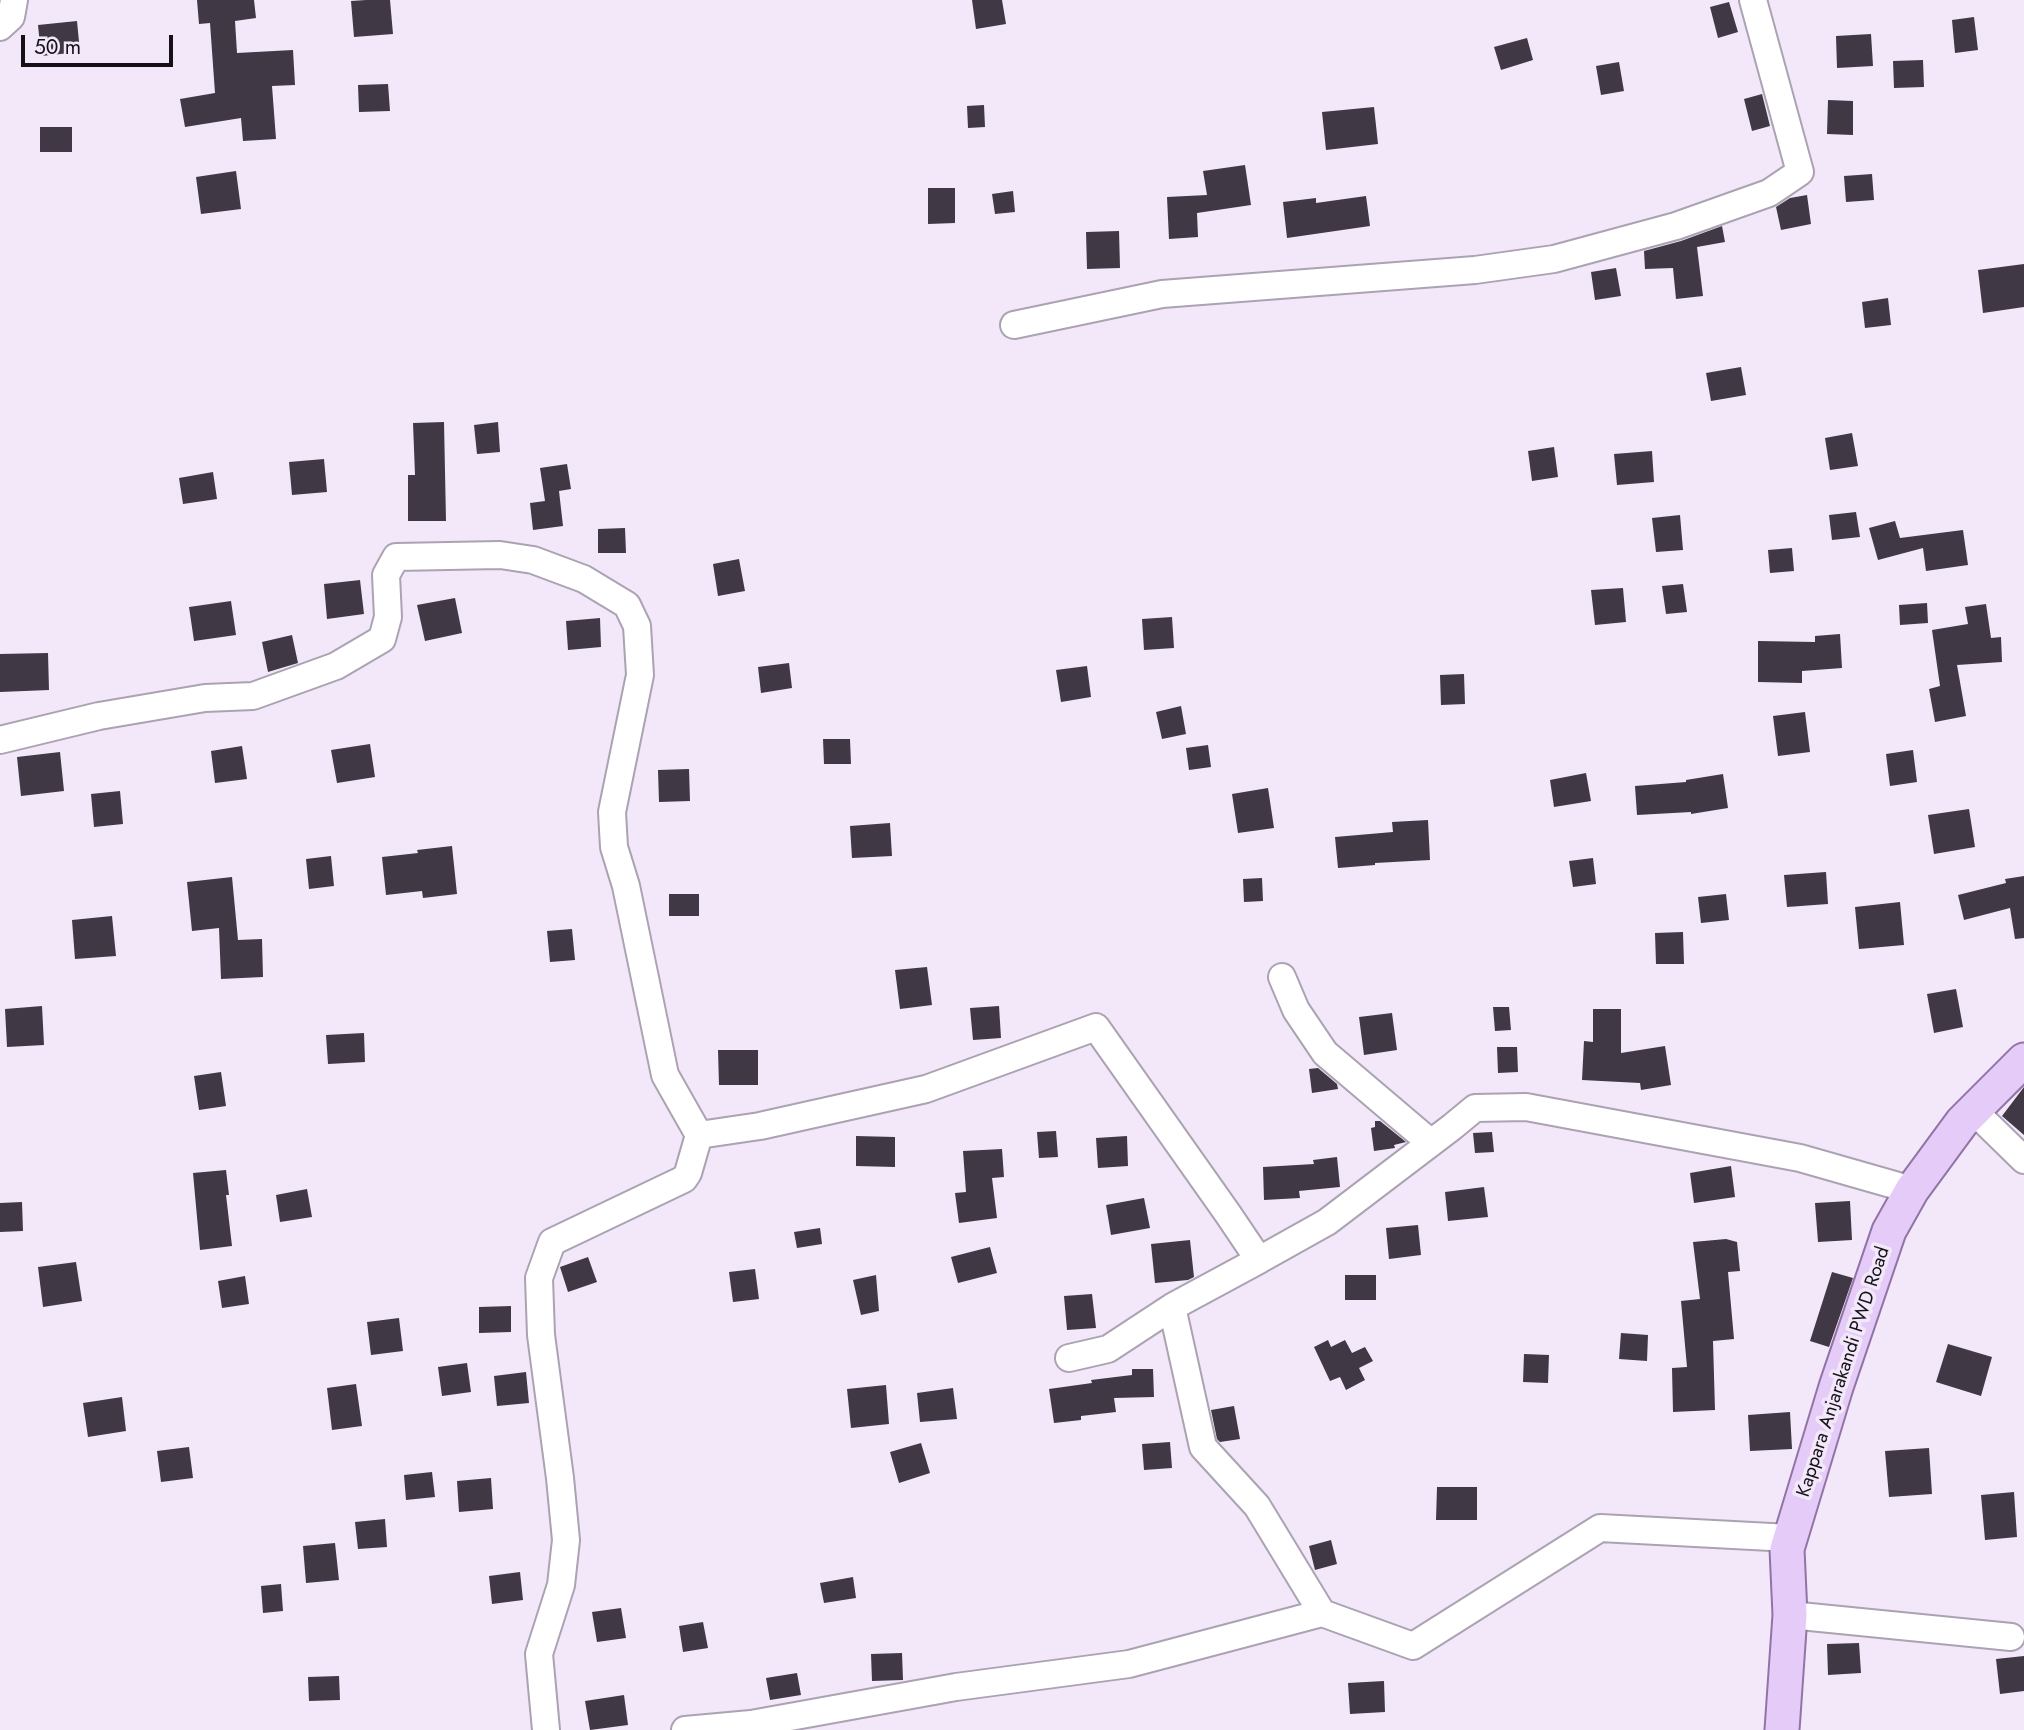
<!DOCTYPE html>
<style>
body{margin:0}
#map{position:relative;width:2024px;height:1730px;overflow:hidden;background:#f2e8f9;font-family:Jost,sans-serif}
canvas{display:block}
.scale{position:absolute;left:21px;top:35px;width:152px;height:32px;box-sizing:border-box;border:4px solid #151117;border-top:0;padding-left:9px;font-size:21px;line-height:24px;white-space:nowrap;color:#151117;-webkit-text-stroke:5px #f2e8f9;paint-order:stroke}
</style>
<div id="map">
<canvas width="2024" height="1730"></canvas>
<div class="scale">50 m</div>
</div>
<script>
const context = document.querySelector('canvas').getContext('2d');
context.lineJoin = 'round';
function paint(path, color) {
  context.fillStyle = color;
  context.fill(path, 'evenodd');
}
function stroke(path, color, width, dash) {
  context.strokeStyle = color;
  context.lineWidth = width;
  context.lineCap = dash ? 'butt' : 'round';
  context.setLineDash(dash || []);
  context.stroke(path);
}
function write(font, color, halo, rows, align = 'center') {
  context.font = font + ' Jost,sans-serif';
  context.lineWidth = 7;
  context.setLineDash([]);
  context.textBaseline = 'middle';
  context.strokeStyle = halo;
  context.fillStyle = color;
  for (const [text, x, y, turn = 0] of rows) {
    context.save();
    context.translate(x, y);
    context.rotate((+turn || 0) * Math.PI / 180);
    context.textAlign = isNaN(turn) ? turn : align;
    if (halo) context.strokeText(text, 0, 0);
    context.fillText(text, 0, 0);
    context.restore();
  }
}
const building = new Path2D(`
 M197,0H254L256,18L235,21L237,53L293,50L295,85L272,86L276,139L243,141L241,118L185,127L180,99L215,93L210,23L199,24Z
 M366,0H390L393,34L354,37L351,1Z
 M972,0H1002L1006,24L976,29Z
 M1729,2L1738,32L1718,38L1710,7Z
 M1974,17L1978,50L1955,53L1952,20Z
 M77,21L80,52L41,56L38,25Z
 M1871,34L1873,66L1837,68L1836,36Z
 M1527,38L1533,60L1501,70L1494,47Z
 M1923,60L1924,87L1894,88L1893,61Z
 M1619,62L1624,91L1601,95L1596,66Z
 M388,84L390,111L359,112L358,85Z
 M1762,94L1770,126L1752,131L1744,99Z
 M1828,100L1853,101V135L1827,134Z
 M984,105L985,127L968,128L967,106Z
 M1374,107L1378,144L1326,150L1322,112Z
 M40,127H72V152H40Z
 M1245,165L1251,205L1197,213L1198,237L1169,239L1167,197L1207,195L1203,171Z
 M236,171L241,209L201,214L196,177Z
 M1872,174L1874,200L1846,202L1844,176Z
 M928,188H955V223L928,224Z
 M1013,191L1015,212L995,214L992,194Z
 M1807,195L1811,224L1781,230L1776,207L1790,198Z
 M1366,196L1370,226L1287,238L1283,202L1316,198V203Z
 M1722,226L1725,242L1697,247L1703,296L1676,299L1673,268L1645,269L1644,251L1681,241Z
 M1119,231L1120,268L1087,269L1086,232Z
 M2024,264V307L1983,313L1978,270Z
 M1616,268L1621,296L1595,300L1591,272Z
 M1888,298L1891,325L1865,328L1862,302Z
 M1741,367L1746,395L1711,401L1706,373Z
 M444,422L446,521H408V475H415L413,423Z
 M498,422L500,452L477,454L474,425Z
 M1852,433L1858,466L1830,470L1825,438Z
 M1554,447L1558,477L1532,481L1528,451Z
 M1652,451L1654,482L1617,485L1614,454Z
 M324,459L327,492L292,495L289,462Z
 M567,464L571,489L559,491L563,526L533,530L530,503L545,501L540,468Z
 M213,472L217,499L183,504L179,478Z
 M1856,512L1860,537L1832,540L1829,515Z
 M1680,515L1683,550L1656,552L1652,518Z
 M1895,521L1900,538L1963,530L1968,565L1926,571L1923,548L1878,560L1869,528Z
 M625,528L626,553H598V529Z
 M1792,548L1794,571L1770,573L1768,550Z
 M739,559L745,591L718,596L713,564Z
 M360,580L364,614L327,619L324,584Z
 M1683,584L1687,612L1666,614L1662,586Z
 M1623,588L1626,622L1595,625L1591,590Z
 M455,598L462,633L425,641L417,605Z
 M231,601L236,635L194,641L189,607Z
 M1927,603L1928,623L1900,625L1899,605Z
 M1986,604L1991,638L2001,637L2002,662L1957,665L1966,716L1935,722L1929,689L1940,686L1932,630L1968,624L1965,607Z
 M1172,617L1174,648L1144,650L1142,619Z
 M600,618L601,647L568,650L566,621Z
 M1840,634L1842,668L1802,671V683L1758,682V641L1815,642V636Z
 M292,635L298,663L268,672L262,642Z
 M48,653L49,690L0,692V654Z
 M789,663L792,688L761,693L758,667Z
 M1087,666L1091,697L1061,702L1056,670Z
 M1464,674L1465,704L1441,705L1440,675Z
 M1181,706L1186,734L1162,739L1156,712Z
 M1805,712L1810,752L1778,756L1773,716Z
 M823,739H850L851,764H824Z
 M370,744L375,777L337,783L331,750Z
 M1208,745L1211,767L1189,770L1186,748Z
 M242,746L247,779L215,783L211,751Z
 M1913,750L1917,782L1890,786L1886,754Z
 M60,752L64,791L21,796L17,757Z
 M689,769L690,801L659,802L658,770Z
 M1586,773L1591,801L1554,807L1550,780Z
 M1723,774L1728,808L1691,814V812L1637,815L1635,786L1686,782V780Z
 M1268,788L1274,828L1238,833L1232,794Z
 M120,791L123,824L94,827L91,794Z
 M1969,809L1975,847L1934,854L1928,815Z
 M1428,820L1430,860L1375,863V865L1338,868L1335,837L1393,832L1392,822Z
 M890,823L892,856L852,858L850,826Z
 M452,846L457,894L423,898L422,891L386,895L382,857L418,853L417,850Z
 M331,856L334,886L309,889L306,859Z
 M1593,858L1596,884L1573,887L1569,861Z
 M1826,872L1828,904L1787,907L1784,875Z
 M2024,876V938L2015,939L2010,908L1964,920L1958,895L2006,883L2005,879Z
 M232,877L238,940L262,939L263,977L221,979L219,928L192,931L187,882Z
 M1262,878L1263,901L1244,902L1243,879Z
 M669,894H699V916H669Z
 M1726,894L1729,920L1701,923L1698,897Z
 M1900,902L1904,945L1859,949L1855,907Z
 M112,916L116,956L75,959L72,920Z
 M572,929L575,960L550,962L547,931Z
 M1683,932L1684,964H1656L1655,933Z
 M927,967L932,1005L900,1009L895,970Z
 M1956,989L1963,1027L1934,1033L1927,994Z
 M42,1006L44,1045L7,1047L5,1009Z
 M999,1006L1001,1038L973,1040L970,1008Z
 M1493,1007H1509L1511,1030L1495,1031Z
 M1593,1009H1621V1053L1665,1046L1671,1085L1641,1090L1640,1083L1582,1080L1584,1041L1593,1042Z
 M1392,1013L1397,1050L1364,1055L1359,1017Z
 M364,1033L365,1062L328,1064L326,1035Z
 M1497,1047H1517L1518,1072L1498,1073Z
 M718,1050H758V1085H719Z
 M1318,1068L1337,1084L1338,1089L1312,1093L1309,1069Z
 M221,1072L226,1106L199,1110L194,1076Z
 M2024,1087V1135L2002,1116Z
 M1375,1121H1380L1406,1142L1394,1145L1395,1148L1374,1151L1371,1128L1375,1127Z
 M1056,1131L1058,1157L1039,1158L1037,1132Z
 M1492,1132L1494,1152L1475,1153L1473,1133Z
 M856,1136L895,1137V1167L856,1166Z
 M1127,1136L1128,1166L1098,1168L1096,1138Z
 M1002,1149L1004,1177L992,1178L997,1218L959,1223L955,1193L966,1192L963,1151Z
 M1337,1157L1340,1187L1299,1191L1300,1198L1264,1200L1263,1167L1314,1164L1313,1160Z
 M1731,1166L1735,1197L1694,1203L1690,1173Z
 M226,1170L229,1195H226L232,1246L200,1250L193,1173Z
 M1484,1187L1488,1217L1448,1221L1445,1192Z
 M307,1189L312,1217L280,1222L276,1195Z
 M1144,1198L1150,1228L1111,1235L1106,1205Z
 M1850,1201L1852,1240L1818,1242L1815,1203Z
 M22,1202L23,1231L0,1232V1203Z
 M1418,1225L1421,1255L1389,1259L1386,1228Z
 M820,1228L822,1244L797,1248L794,1232Z
 M1726,1239L1737,1242L1740,1271L1728,1272L1734,1339L1713,1341L1715,1410L1673,1412L1672,1368L1687,1367L1681,1301L1700,1299L1693,1242Z
 M1190,1240L1194,1277L1188,1280L1155,1283L1151,1244Z
 M990,1247L997,1273L958,1283L951,1257Z
 M588,1257L597,1282L568,1292L560,1267Z
 M76,1262L82,1301L43,1307L38,1267Z
 M755,1269L759,1299L733,1302L729,1272Z
 M1832,1272L1853,1278L1829,1347L1810,1341Z
 M876,1275L879,1311L861,1315L853,1280Z
 M1345,1275H1376V1300H1345Z
 M245,1276L249,1304L222,1308L218,1281Z
 M1092,1294L1096,1328L1067,1330L1064,1296Z
 M511,1306V1332L479,1333V1307Z
 M399,1318L403,1351L371,1355L367,1322Z
 M1621,1333L1648,1335L1647,1361L1619,1359Z
 M1328,1340L1331,1347L1345,1340L1352,1353L1365,1347L1373,1361L1359,1368L1365,1380L1346,1390L1340,1377L1330,1381L1314,1347Z
 M1948,1344L1992,1357L1981,1396L1936,1382Z
 M1524,1354L1549,1355L1548,1383L1523,1382Z
 M467,1363L471,1392L442,1396L438,1367Z
 M1132,1369H1153L1154,1397L1114,1398L1116,1412L1081,1416V1420L1054,1423L1049,1389L1092,1383L1091,1380L1132,1375Z
 M526,1372L529,1403L497,1406L494,1376Z
 M356,1384L362,1426L332,1430L327,1388Z
 M886,1385L889,1424L851,1428L847,1389Z
 M953,1388L957,1419L920,1422L917,1393Z
 M122,1397L126,1431L88,1437L83,1403Z
 M1234,1406L1240,1439L1220,1442L1217,1439L1211,1410Z
 M1790,1412L1792,1449L1750,1451L1748,1415Z
 M1170,1442L1172,1468L1144,1470L1142,1444Z
 M921,1443L930,1473L899,1483L890,1452Z
 M189,1447L193,1478L161,1482L157,1451Z
 M1929,1448L1932,1494L1889,1497L1885,1451Z
 M432,1472L435,1497L406,1500L404,1475Z
 M491,1478L493,1509L459,1512L457,1481Z
 M1437,1487H1477V1520H1436Z
 M2014,1492L2017,1537L1985,1540L1981,1495Z
 M385,1519L387,1547L358,1549L355,1522Z
 M1331,1540L1337,1564L1315,1570L1309,1546Z
 M335,1543L339,1580L306,1583L303,1546Z
 M520,1572L523,1600L492,1604L489,1576Z
 M853,1577L856,1598L824,1603L820,1583Z
 M281,1584L283,1611L263,1613L261,1586Z
 M621,1608L626,1638L597,1642L592,1612Z
 M703,1622L708,1648L683,1652L679,1626Z
 M1859,1643L1861,1673L1828,1675L1827,1644Z
 M902,1653L903,1680L872,1681L871,1654Z
 M2024,1656V1691L2000,1694L1996,1659Z
 M797,1673L801,1695L770,1700L766,1678Z
 M339,1676L340,1700L309,1701L308,1677Z
 M1384,1681L1385,1712L1350,1714L1348,1683Z
 M624,1695L628,1725L590,1730L585,1701Z`);
const minor = new Path2D(`
 M0,27L11,17L14,0
 M1014,325L1162,294L1475,270L1554,259L1676,226L1769,193L1800,172L1753,0
 M0,740L99,716L205,698L253,696L336,666L382,639L388,617L386,575L396,557L500,555L533,560L584,579L627,605L637,626L640,675L612,812L614,847L626,886L665,1075L699,1135
 M1282,977L1296,1010L1325,1053L1431,1143
 M1971,1114L1980,1117L2024,1160
 M1259,1260L1327,1222L1452,1127L1475,1108L1526,1107L1800,1158L1912,1190
 M1069,1358L1108,1349L1172,1307
 M1790,1615L2011,1637
 M546,1730L539,1654L561,1585L566,1540L560,1478L541,1335L539,1278L552,1242L684,1179L688,1173L699,1135L760,1126L926,1089L1096,1027L1228,1214L1259,1260L1172,1307L1203,1447L1257,1506L1322,1613L1413,1646L1600,1528L1790,1538
 M685,1730L751,1724L956,1687L1129,1664L1322,1613`);
const major = new Path2D(`
 M1782,1730L1790,1615L1787,1549L1836,1387L1889,1231L1912,1190L1962,1122L2024,1060`);
const streetNames = [
 ["Kappara Anjarakandi PWD Road",1844,1372,-72]
];
paint(building, '#403845');
stroke(minor, '#aba2b2', 30);
stroke(major, '#9174a5', 37);
stroke(minor, '#fff', 26);
stroke(major, '#e5cbf7', 33);
write('19px', '#151117', '#f2e8f9', streetNames);
</script>
